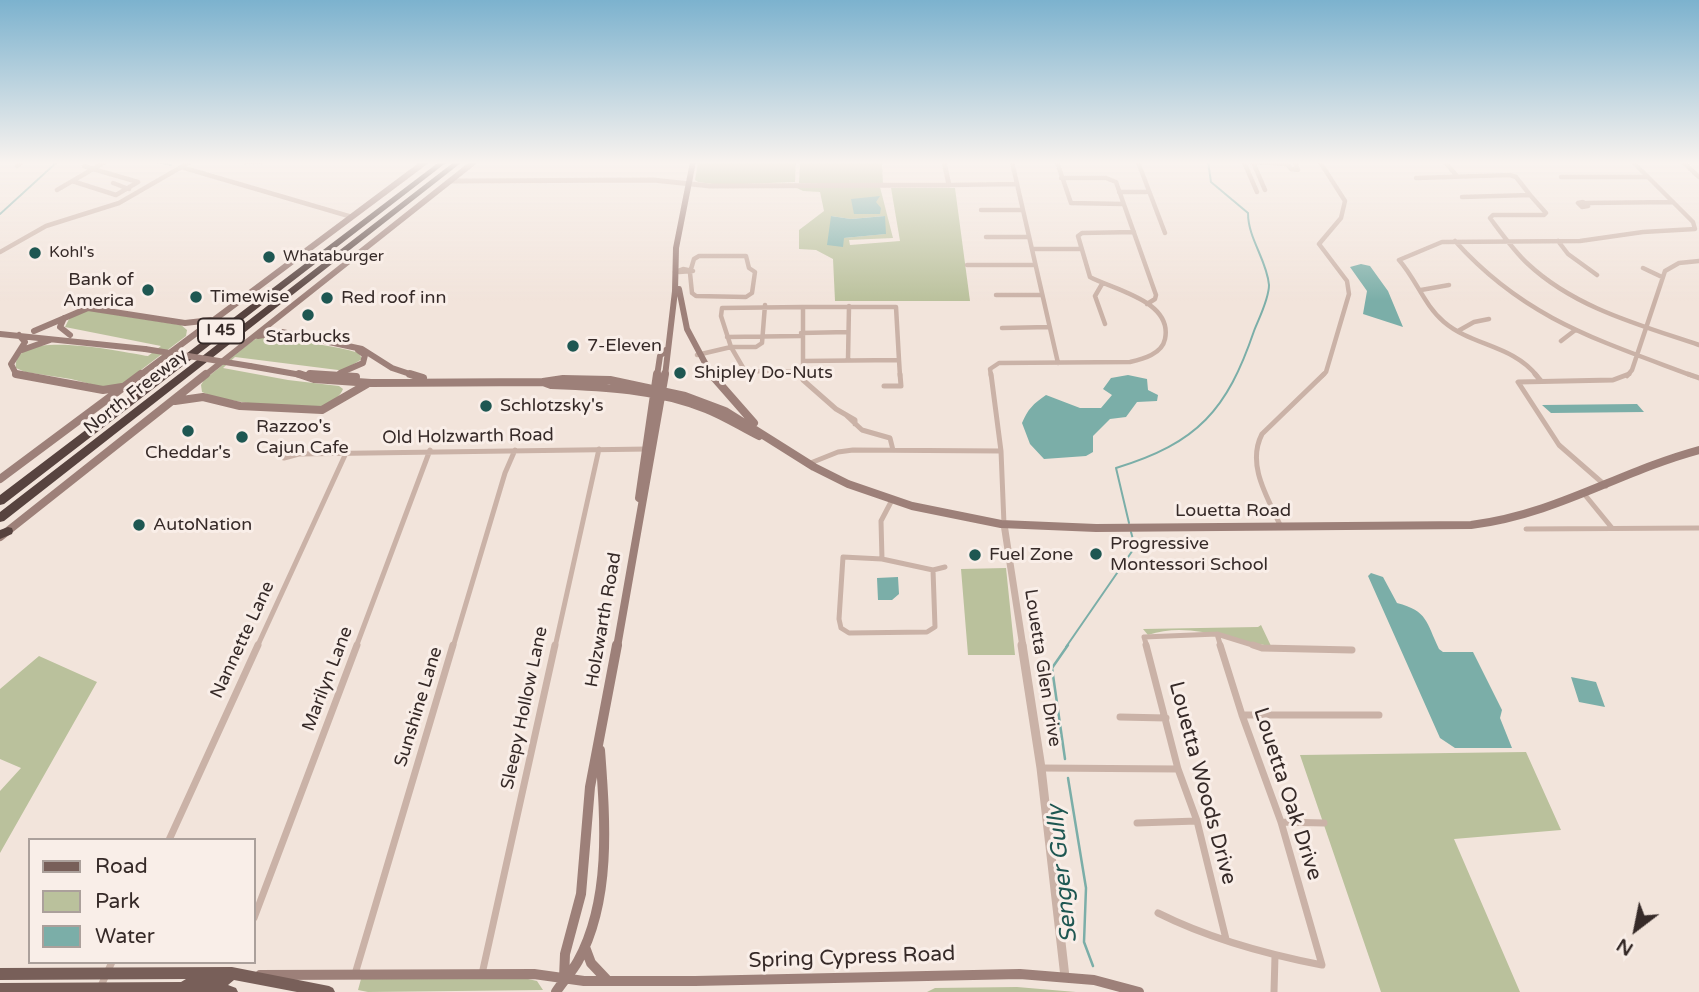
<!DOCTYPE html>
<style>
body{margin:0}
#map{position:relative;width:1699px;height:992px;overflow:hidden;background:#f2e4db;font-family:"Varela Round",sans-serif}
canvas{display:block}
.legend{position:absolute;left:28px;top:838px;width:228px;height:126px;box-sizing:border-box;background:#f9eee8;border:2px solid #aba09b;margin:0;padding:9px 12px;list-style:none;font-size:21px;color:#362a28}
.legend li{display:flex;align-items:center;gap:14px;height:35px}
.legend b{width:35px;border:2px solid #aba09b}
.north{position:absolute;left:1601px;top:894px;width:70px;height:70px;-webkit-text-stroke:5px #f9eee8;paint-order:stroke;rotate:212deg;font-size:19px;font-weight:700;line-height:28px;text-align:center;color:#362a28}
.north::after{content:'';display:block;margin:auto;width:24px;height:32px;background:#362a28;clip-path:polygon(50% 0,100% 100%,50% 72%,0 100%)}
</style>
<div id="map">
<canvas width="1699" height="992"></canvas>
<ul class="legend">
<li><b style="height:9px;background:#785f59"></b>Road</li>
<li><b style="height:19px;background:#bac19c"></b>Park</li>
<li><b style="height:19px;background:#7baea8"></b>Water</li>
</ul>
<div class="north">N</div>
</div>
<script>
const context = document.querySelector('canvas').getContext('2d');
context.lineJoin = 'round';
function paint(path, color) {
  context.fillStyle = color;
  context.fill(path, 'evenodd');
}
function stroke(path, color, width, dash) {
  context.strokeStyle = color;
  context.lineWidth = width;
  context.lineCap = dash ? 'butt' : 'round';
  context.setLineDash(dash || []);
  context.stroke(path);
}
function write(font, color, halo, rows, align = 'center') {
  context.font = font + ' "Varela Round",sans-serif';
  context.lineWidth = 6;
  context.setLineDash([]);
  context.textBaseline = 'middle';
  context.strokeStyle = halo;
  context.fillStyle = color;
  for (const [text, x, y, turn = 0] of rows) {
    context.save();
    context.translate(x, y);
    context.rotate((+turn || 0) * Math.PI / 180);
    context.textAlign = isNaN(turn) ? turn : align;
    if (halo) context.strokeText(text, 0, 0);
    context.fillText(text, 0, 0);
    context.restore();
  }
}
const green = new Path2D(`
 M698,162H796L795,182L720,185L698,182L695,180Z
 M800,162H882L883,184L799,183Z
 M795,187H880L893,238L849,240L850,245L900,241L891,188H955L970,301H835L833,259L816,250L799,249V230L824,211L820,192L803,191ZM831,216L851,219L885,216V234L844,238Z
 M86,310L181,325L187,330L186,336L121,385L102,387L71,379L25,372L16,368C11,326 126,353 148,356L161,346L65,327L70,317Z
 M280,335C306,344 333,345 359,353L362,359L344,370H338L235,357L223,368L288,380L339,386L343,389C341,396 330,403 323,406C306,413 219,401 202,392L201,385L204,380L251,342L259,337Z
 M1006,568L1015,655H968L961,569Z
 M1261,625L1271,646C1231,641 1189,621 1148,635L1143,629L1258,627Z
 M39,656L97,682L0,853V791L21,768L0,759V689Z
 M1526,752L1561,830L1454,839L1520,992H1381L1300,755Z
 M361,979H528L537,981L543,990L368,992L358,990Z
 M1017,987L1076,992H927L935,988Z`);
const water = new Path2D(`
 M880,196L876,202L881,208L880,214H854L851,199Z
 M831,216L851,219L885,216L886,234L844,238L843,247L827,245Z
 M1361,264L1370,266L1388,291L1403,327L1363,314L1367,291L1350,267Z
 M1128,375L1147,379L1148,390L1158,395L1157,401L1137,402L1126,417L1110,419L1093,436V452L1086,456L1044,459L1030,444L1022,423C1028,409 1033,404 1046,395L1080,408H1101L1112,395L1103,389L1111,378Z
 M1637,404L1644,412L1551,413L1542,405Z
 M1371,573L1383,577L1397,603C1428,611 1426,622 1439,649L1443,652H1473L1502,710L1500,718L1512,748H1455L1440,738L1368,576Z
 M898,577L899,594L892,600H878L877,578Z
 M1571,677L1596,682L1605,707L1579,702Z`);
const streamFar1 = new Path2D(`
 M157,162L171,165
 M0,214L57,162
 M1129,523L1116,468C1198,443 1227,410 1254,331C1259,318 1269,299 1269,285C1267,260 1248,239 1248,213L1211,182L1208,162
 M1066,647L1135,547L1131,532`);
const stream = new Path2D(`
 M1065,759L1052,668L1068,645
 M1068,778L1086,888L1084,942L1093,966`);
const minorFar2 = new Path2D(`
 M245,162H261
 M1012,162L1058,363
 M1057,162L1071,203L1123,204
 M1138,162L1165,233
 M1244,162L1257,192
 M1249,162L1287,164L1291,169L1298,170L1295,162
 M1253,162L1265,190
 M1320,162L1345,201L1341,218L1319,244L1347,281L1349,294L1326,372L1322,376
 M1445,162L1456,175
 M1683,162L1699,177
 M17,166L22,162
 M84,166L93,169L105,162
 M181,167L352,217
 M1561,177H1648
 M1061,178H1106L1116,182L1156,295L1155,299L1147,304
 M1416,178L1510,175L1516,177L1530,195
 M72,181L116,195L138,182
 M113,183L129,189
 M949,185L1017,184
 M57,190L93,169L138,182
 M1119,192H1146
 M1462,197L1530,195L1546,213L1544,215H1493L1490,218C1502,234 1514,251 1528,264C1575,308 1640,325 1699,345
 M1583,202L1588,206L1582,207L1578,203Z
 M1586,203L1673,202
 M981,210H1023
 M986,237H1029
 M1455,241C1525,319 1598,340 1693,376
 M1558,241L1568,254L1597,275
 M1032,249H1081
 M0,252L46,226L119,203L190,162
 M967,265H1035
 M1643,268L1662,277
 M675,272L683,269L693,271L679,272
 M690,273L692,293L696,296L746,297L752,293L755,272L749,268L746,256H699L694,259L691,269
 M1102,284L1095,296L1105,324
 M1421,290L1449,285
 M996,295H1041
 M803,307H896L899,360L803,361
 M1002,328L1049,327
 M1458,331L1474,322L1489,319
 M801,333L848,332
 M727,337L800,336
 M1561,341L1574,331
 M731,347L745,371L803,372
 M731,347H756L762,343L765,305
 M697,355L731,347L721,316L722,308L803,307V376
 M848,360L849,306
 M899,360L900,376
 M991,376L990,369L999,363L1130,362C1143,359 1162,354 1165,339C1173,301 1114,290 1090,277L1078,236L1082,233L1134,232
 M1537,376C1513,345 1472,346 1444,322C1424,305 1416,279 1399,260L1442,242L1580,241L1643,232L1695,229L1693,222L1633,162
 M1627,376L1632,370L1665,271L1679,263L1699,261`);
const minorFar1 = new Path2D(`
 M803,374V380L836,409L855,420V424
 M991,374L1001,451L1004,524
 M1535,374L1541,381
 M1688,374L1699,378
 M884,386H901L900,374
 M846,415L862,430L890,438L893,450
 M284,458L299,454L648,449
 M808,464L838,452L853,450L1001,451
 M1606,486L1559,445L1518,382L1613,380L1629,374
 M1585,495L1612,528
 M1281,527C1268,498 1246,465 1262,434L1324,374
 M1526,529L1699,528
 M843,557L882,559L933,570L935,627L927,632L849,633L841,628L839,619Z
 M882,559L881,521L892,500
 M933,570L945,567
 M1217,634L1221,647
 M257,647L346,453
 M356,647L430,450
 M453,647L505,473L515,450
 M555,647L599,449
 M1147,647L1144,637L1217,634L1259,647`);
const minor = new Path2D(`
 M1146,645L1178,769L1197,821L1226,939
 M1253,645L1262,648L1352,650
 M1242,715H1379
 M1120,717L1166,718
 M1041,768L1178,769
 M1281,822L1324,823
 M1137,823L1197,821
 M169,840L258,645
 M1158,913C1210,939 1265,954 1322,965L1281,822L1242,715L1220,645
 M254,918L357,645
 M355,974L453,645
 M482,974L555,645
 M100,988L112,962
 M1274,992L1275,956`);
const tertiaryFar2 = new Path2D(`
 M451,181L653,180L710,186L949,185L944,162`);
const tertiaryFar1 = new Path2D(`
 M1004,524L1023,647`);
const tertiary = new Path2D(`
 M1022,645L1041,768L1065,977`);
const secondaryFar2 = new Path2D(`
 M679,289L687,329L712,376
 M64,318L60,327L70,335
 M34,331L88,308L185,323L211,320
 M0,334L145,349
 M19,335L25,342L11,364L16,374L25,376
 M258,336L282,332L362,349L392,368L416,376
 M22,350L50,340
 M250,366L307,376
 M340,373L363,363L365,355L358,350
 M310,374L334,376
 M139,376L425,162
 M204,376L474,162
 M657,376L660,356L666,350
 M665,376L675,291L676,248L693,162`);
const secondaryFar1 = new Path2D(`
 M16,374L103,390L122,387
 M299,374L314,379L371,383L543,382L551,385C604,387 656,389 706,409C724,416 741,427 759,436
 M310,374L356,377
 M410,374L423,378
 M711,374L754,423
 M543,382L563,379L610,380L685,396L725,411L814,467L848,484L912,506L1001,524L1096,528L1471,525C1557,514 1618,472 1699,450
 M175,401L203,397L240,406L322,410L367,384
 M0,479L141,374
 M642,500L639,498L657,374
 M0,537L206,374
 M617,647L665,374`);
const secondary = new Path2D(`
 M585,947L591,963L608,981
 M260,975L534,974L584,981H695L1020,974L1094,980L1139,992
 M564,978L565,954L581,894L590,787L617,645
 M556,992C563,981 572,972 578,961C612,899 605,818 600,750`);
const primary = new Path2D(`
 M232,967L329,986L333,988L335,992H297L234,980L228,985L236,988L238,992H0V983L181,982L186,979L0,980V968Z`);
const motorway = new Path2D(`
 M439,162H447L4,504L0,505V495Z
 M454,162H462L4,521L0,522V512Z
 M8,527L12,528L13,531L12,534L0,539V530Z`);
const secondaryBridge = new Path2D(`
 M145,349L250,366`);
const markers = [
 [35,253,7,"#1e5752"],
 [269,257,7,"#1e5752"],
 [148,290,7,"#1e5752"],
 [196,297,7,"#1e5752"],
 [327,298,7,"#1e5752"],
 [308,315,7,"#1e5752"],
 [573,346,7,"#1e5752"],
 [680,373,7,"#1e5752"],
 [486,406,7,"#1e5752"],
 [188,431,7,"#1e5752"],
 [242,437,7,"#1e5752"],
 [139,525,7,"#1e5752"],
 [1096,554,7,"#1e5752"],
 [975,555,7,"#1e5752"]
];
const farPoinames = [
 ["Kohl's",49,253],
 ["Whataburger",283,257]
];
const shields = [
 [221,331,46]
];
const shieldNames = [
 ["I 45",221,331]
];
const poiNames = [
 ["Bank of",134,280,"right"],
 ["America",134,301,"right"],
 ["Timewise",210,297],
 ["Red roof inn",341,298],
 ["Starbucks",308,337,"center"],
 ["7-Eleven",587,346],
 ["Shipley Do-Nuts",694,373],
 ["Schlotzsky's",500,406],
 ["Razzoo's",256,427],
 ["Cajun Cafe",256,448],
 ["Cheddar's",188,453,"center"],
 ["AutoNation",153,525],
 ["Progressive",1110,544],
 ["Montessori School",1110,565],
 ["Fuel Zone",989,555]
];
const streetNames = [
 ["North Freeway",136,392,-38],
 ["Old Holzwarth Road",468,437,-1],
 ["Louetta Road",1233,511],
 ["Holzwarth Road",604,620,-80],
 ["Nannette Lane",243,640,-65],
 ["Louetta Glen Drive",1042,668,81],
 ["Marilyn Lane",328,679,-69],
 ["Sunshine Lane",419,707,-73],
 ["Sleepy Hollow Lane",525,708,-78]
];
const nearStreetnames = [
 ["Louetta Woods Drive",1202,783,75],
 ["Louetta Oak Drive",1287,794,72],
 ["Spring Cypress Road",852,958,-2]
];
const nearWaternames = [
 ["Senger Gully",1063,874,-96]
];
paint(green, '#bac19c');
paint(water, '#7baea8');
stroke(streamFar1, '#7baea8', 2);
stroke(stream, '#7baea8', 2.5);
stroke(minorFar2, '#cab2a7', 4.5);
stroke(minorFar1, '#cab2a7', 5);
stroke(minor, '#cab2a7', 7);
stroke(tertiaryFar2, '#cab2a7', 5);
stroke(tertiaryFar1, '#cab2a7', 7);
stroke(tertiary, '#cab2a7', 9);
stroke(secondaryFar2, '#9d8079', 6);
stroke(secondaryFar1, '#9d8079', 8);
stroke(secondary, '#9d8079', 10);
paint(primary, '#785f59');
paint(motorway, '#57433f');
stroke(secondaryBridge, '#9d8079', 6);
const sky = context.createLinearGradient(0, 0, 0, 301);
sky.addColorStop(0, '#7cb2ce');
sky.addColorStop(0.54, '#f9f3ef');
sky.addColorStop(1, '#f9f3ef00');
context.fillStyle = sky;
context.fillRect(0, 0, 1699, 301);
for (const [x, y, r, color] of markers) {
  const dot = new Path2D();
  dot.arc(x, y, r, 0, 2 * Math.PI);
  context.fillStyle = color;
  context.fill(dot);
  stroke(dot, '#f9eee8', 2.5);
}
write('16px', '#362a28', '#f9eee8', farPoinames, 'left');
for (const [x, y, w] of shields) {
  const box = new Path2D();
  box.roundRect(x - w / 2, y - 12.5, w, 25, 5);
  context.fillStyle = '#f9eee8';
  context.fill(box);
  stroke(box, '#362a28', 2);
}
write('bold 16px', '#362a28', null, shieldNames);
write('18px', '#362a28', '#f9eee8', poiNames, 'left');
write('18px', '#362a28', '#f9eee8', streetNames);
write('21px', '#362a28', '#f9eee8', nearStreetnames);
write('italic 23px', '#1e5752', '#f9eee8', nearWaternames);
</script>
